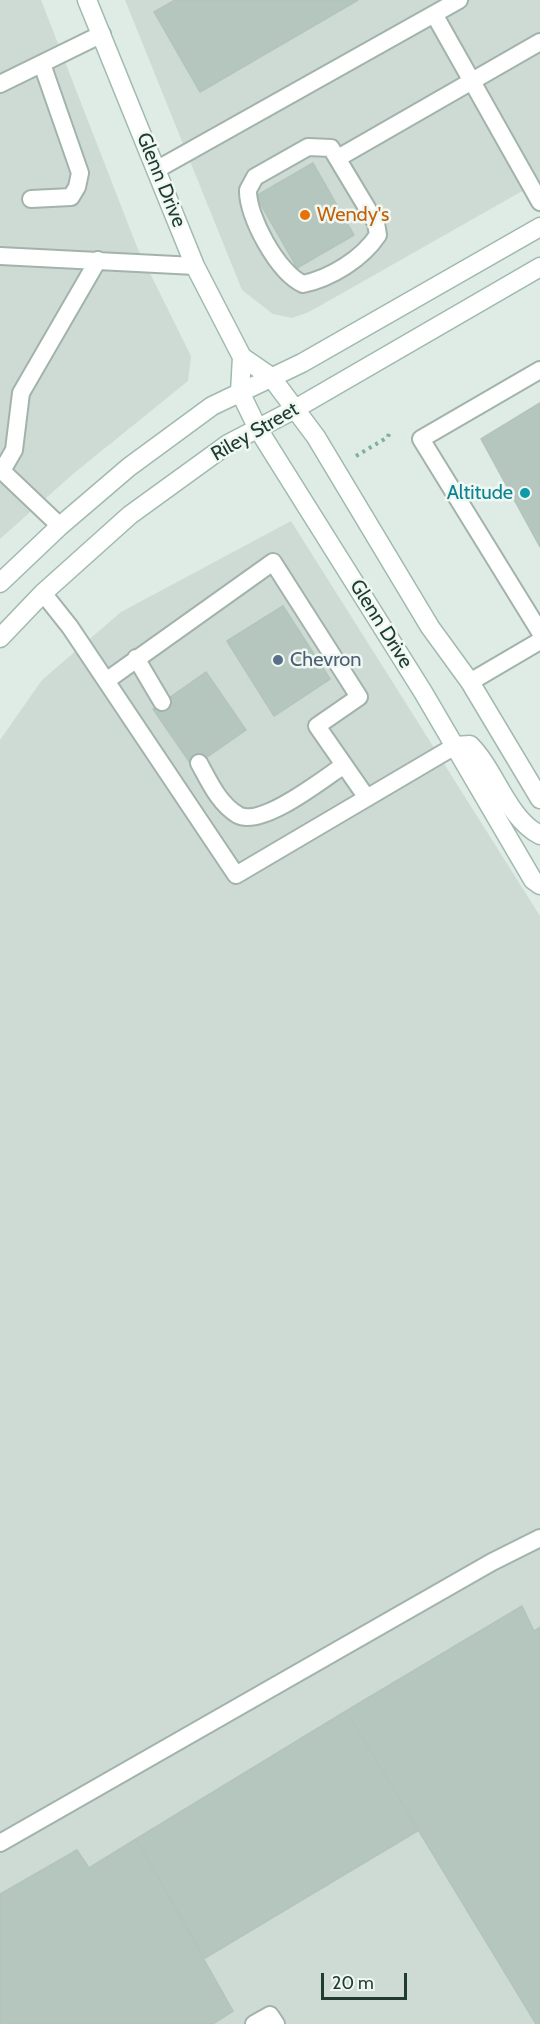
<!DOCTYPE html>
<style>
body{margin:0}
#map{position:relative;width:540px;height:2024px;overflow:hidden;background:#dfebe5;font-family:Cabin,sans-serif}
canvas{display:block}
.scale{position:absolute;left:321px;top:1973px;width:86px;height:27px;box-sizing:border-box;border:3px solid #203c32;border-top:0;padding-left:8px;font-size:18px;line-height:21px;white-space:nowrap;color:#203c32;-webkit-text-stroke:4px #f0f8f3;paint-order:stroke}
</style>
<div id="map">
<canvas width="540" height="2024"></canvas>
<div class="scale">20 m</div>
</div>
<script>
const context = document.querySelector('canvas').getContext('2d');
context.lineJoin = 'round';
function paint(path, color) {
  context.fillStyle = color;
  context.fill(path, 'evenodd');
}
function stroke(path, color, width, dash) {
  context.strokeStyle = color;
  context.lineWidth = width;
  context.lineCap = dash ? 'butt' : 'round';
  context.setLineDash(dash || []);
  context.stroke(path);
}
function write(font, color, halo, rows, align = 'center') {
  context.font = font + ' Cabin,sans-serif';
  context.lineWidth = 5;
  context.setLineDash([]);
  context.textBaseline = 'middle';
  context.strokeStyle = halo;
  context.fillStyle = color;
  for (const [text, x, y, turn = 0] of rows) {
    context.save();
    context.translate(x, y);
    context.rotate((+turn || 0) * Math.PI / 180);
    context.textAlign = isNaN(turn) ? turn : align;
    if (halo) context.strokeText(text, 0, 0);
    context.fillText(text, 0, 0);
    context.restore();
  }
}
const built = new Path2D(`
 M0,0H41L137,247L191,356L188,381L73,474L0,539Z
 M125,0H540V181L309,312L292,318L273,314L242,290Z
 M291,521L540,916V2024H0V740L42,680L121,612Z`);
const building = new Path2D(`
 M175,0H358L200,92L154,12Z
 M313,163L354,235L297,268L256,196Z
 M540,403V547L481,439Z
 M283,606L330,679L274,716L227,641Z
 M206,672L246,730L193,767L153,709Z
 M522,1606L534,1631L540,1627V2024H536L346,1711Z
 M346,1711L419,1830L205,1958L136,1839Z
 M136,1839L233,2011L213,2024H0V1894L77,1850L89,1868Z`);
const path = new Path2D(`
 M356,456L388,437L390,430`);
const lane = new Path2D(`
 M434,14L540,202
 M0,84L102,34
 M308,147L331,148L376,223L378,235C362,259 331,278 303,284C278,273 247,216 248,190L255,177Z
 M338,158L540,42
 M156,170L459,0
 M31,199L71,197L77,187L80,173L42,64
 M0,256L195,266
 M540,370L421,439L540,632
 M0,469L60,526
 M3,469L14,450L21,393L98,260
 M43,593L70,627L236,875L455,746
 M136,658L162,702
 M106,681L273,562L359,697L317,726L367,798
 M470,682L540,641
 M199,763C209,781 219,804 238,815C262,828 323,779 344,765
 M0,1843L492,1562L540,1538
 M254,2024L270,2015L276,2024`);
const secondary = new Path2D(`
 M87,0L195,266L242,357L240,392L258,429L423,692L533,880L540,885
 M242,357L271,377L316,437L430,627L470,682L540,799
 M0,583L60,526L129,467L212,406L302,363L540,227
 M0,638L43,593L130,515L228,444L295,409L540,267
 M455,746L470,745C496,771 507,818 540,835`);
const markers = [
 [305,215,6,"#e8710a"],
 [525,493,6,"#0f9aa8"],
 [278,660,6,"#5c6f8a"]
];
const streetNames = [
 ["Glenn Drive",161,180,68],
 ["Riley Street",255,432,-30],
 ["Glenn Drive",381,624,58]
];
const foodNames = [
 ["Wendy's",317,215]
];
const cultureNames = [
 ["Altitude",513,493]
];
const serviceNames = [
 ["Chevron",290,660]
];
paint(built, '#cedbd4');
paint(building, '#b5c6be');
stroke(building, '#b2c5bb', 1.5);
stroke(lane, '#a2b3ac', 20);
stroke(secondary, '#a0baaf', 21);
stroke(path, '#7fb09d', 4, [3, 4.5]);
stroke(lane, '#fff', 16);
stroke(secondary, '#fff', 18);
for (const [x, y, r, color] of markers) {
  const dot = new Path2D();
  dot.arc(x, y, r, 0, 2 * Math.PI);
  context.fillStyle = color;
  context.fill(dot);
  stroke(dot, '#f0f8f3', 2);
}
write('20px', '#203c32', '#f0f8f3', streetNames);
write('20px', '#c56008', '#f0f8f3', foodNames, 'left');
write('20px', '#0d838f', '#f0f8f3', cultureNames, 'right');
write('20px', '#4e5e75', '#f0f8f3', serviceNames, 'left');
</script>
